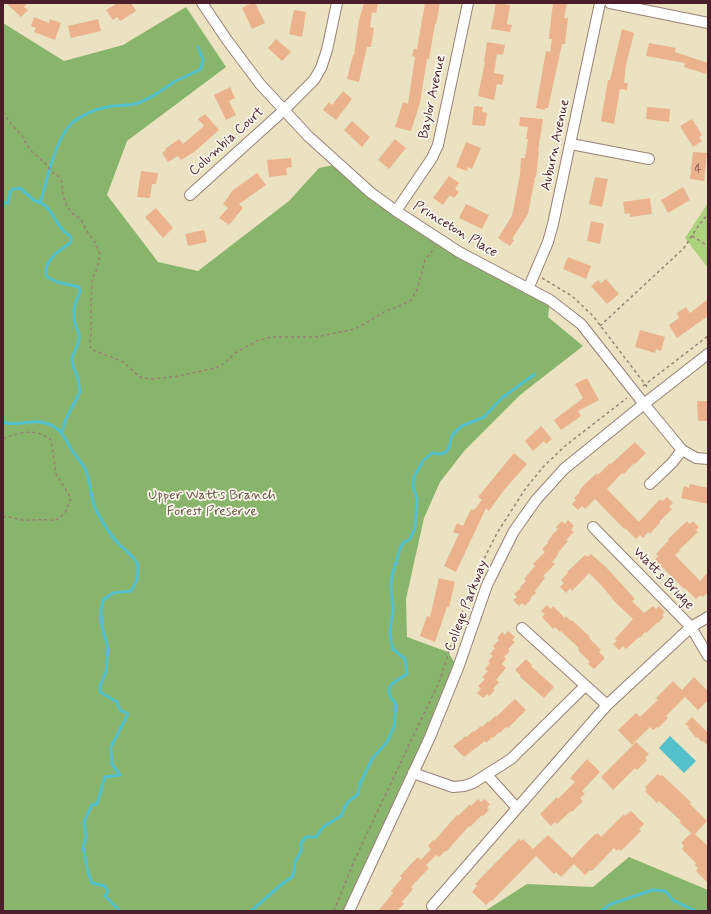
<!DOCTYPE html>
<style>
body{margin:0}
#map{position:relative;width:711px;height:914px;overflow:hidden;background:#eae2c0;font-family:Mynerve,sans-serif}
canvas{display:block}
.frame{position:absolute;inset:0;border:4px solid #4a1f2b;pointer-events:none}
</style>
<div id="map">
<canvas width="711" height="914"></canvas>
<div class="frame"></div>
</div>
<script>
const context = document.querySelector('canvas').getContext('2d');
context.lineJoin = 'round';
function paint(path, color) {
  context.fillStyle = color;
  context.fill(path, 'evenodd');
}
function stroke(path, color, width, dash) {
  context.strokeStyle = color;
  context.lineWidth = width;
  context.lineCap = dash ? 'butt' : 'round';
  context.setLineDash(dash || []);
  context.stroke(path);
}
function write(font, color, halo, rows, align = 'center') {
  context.font = font + ' Mynerve,sans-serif';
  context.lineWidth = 3.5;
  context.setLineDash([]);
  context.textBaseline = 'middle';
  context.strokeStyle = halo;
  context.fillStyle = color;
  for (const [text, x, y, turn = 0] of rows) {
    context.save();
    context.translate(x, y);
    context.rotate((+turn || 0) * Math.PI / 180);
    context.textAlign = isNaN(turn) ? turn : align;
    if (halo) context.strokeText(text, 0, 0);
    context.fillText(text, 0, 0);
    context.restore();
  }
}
const green = new Path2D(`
 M708,203V268L685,238Z`);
const forest = new Path2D(`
 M186,7L226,67L127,141L107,195L158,262L198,271L289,201L319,168L339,164L396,211L550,300L548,317L583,346L520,395L465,450L440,482L424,518L406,599L407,637L448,652L458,668L349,911H3V23L64,61L123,45Z
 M629,857L708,890V911H485L527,884L593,887Z`);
const water = new Path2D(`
 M670,736L696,761L684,773L659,748Z`);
const stream = new Path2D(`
 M3,203H8L10,192L13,189L20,188L35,201C50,204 53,218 61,228C64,232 68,234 71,237V241L69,244C58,251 42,262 47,277L57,282L79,287L80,292L75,304L74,310V321L79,334V341L72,358L73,366L78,379L80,392L66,419L62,432
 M40,203C47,181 55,138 73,122C82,115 96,109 107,107C116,105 125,106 134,104C148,101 162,90 174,82C183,77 192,74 201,69L203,59L198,47
 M3,422C20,428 35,416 53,426C63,431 66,441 71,449C78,460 85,464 88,477C92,490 90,499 97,512C103,523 110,536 120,545C127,552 133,556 138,564L137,580L131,591L113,593L103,600L101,610L102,626L108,648L106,672L100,686V692L117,702L120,710L128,714L111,747L112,764L120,775L105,777L97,804L92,805L84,822L86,837L83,847L88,872L92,883L105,886L108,891L105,896L118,909L119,911
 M251,911L282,884L292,877L294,871L295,862L301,851V843L306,837H316L323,827L341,816L347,803L358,794L360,784L372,759L387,742L394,727L396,705C395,701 392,700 390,696C385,684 399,680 407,674V673L405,659L393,649L391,641L390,630L393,611L391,586L392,576L400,549L403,543L410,539L415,528L417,499L413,486L414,477L423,461L432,453L441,454L446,452L449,448L451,438L454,433L462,426L484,417L502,398L535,374
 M601,911L611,904L641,894L652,890L665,891L674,901L696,911`);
const building = new Path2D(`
 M6,3H27L24,7L28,10L21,17Z
 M118,3H131L136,11L120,21L117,17L113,20L106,10Z
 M252,3H255L265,23L252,29L242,8Z
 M364,3H378L376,13L372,12L370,27L374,28L371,47H367L359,82L347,79L353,55H354L359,20Z
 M425,3H440L436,24H435L429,59H427L420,103L411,131L395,127L403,102L408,104L415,57L412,56L414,49H417Z
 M496,3L510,5L507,24L512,25L510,32L491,29Z
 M553,3H567L564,18H568L565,44H562L548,108H545V110L536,108L546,51L550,52L552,39H549V37Z
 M294,10L306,12L302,37L289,34Z
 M34,17L49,23L50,19L61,23L55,40L34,32L36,28L31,26Z
 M98,19L101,31L71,38L68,26Z
 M622,29L634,33L626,65L624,83H628L627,90L620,89L614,124L601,121L608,80H610Z
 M276,39L291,52L282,61L268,48Z
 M487,42L505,45L503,55L497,54L494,73L504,75L502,85L497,84L494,100L478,96L485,62H484Z
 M649,43L676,48L675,52L708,63L706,74L684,67L685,63L646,56Z
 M230,87L235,98L229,101L236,115L226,120L214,95Z
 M343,91L352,99L336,120L323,110L329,102L332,105Z
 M474,106L483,107L482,112L487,113L485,126L472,125Z
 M647,107L670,109L669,122L646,119Z
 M205,114L219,130L194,152L181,160L178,156L168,162L162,153L166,150L165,149L179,139L183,144L204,126L198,119Z
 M520,117L543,119L538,151H539L536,177H535L528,214L512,239L514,240L510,246L498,238L512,216L520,175L521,158H525L528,139H526L528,127L519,126Z
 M692,119L702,135L699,137L702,141L693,147L680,126Z
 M352,121L370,137L362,147L344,130Z
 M395,139L406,148L389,169L378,160Z
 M466,142L481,148L472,169L468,167L467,171L456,167Z
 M693,152L707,153L704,181L690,179Z
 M291,158L292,167L286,168L287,175L269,177L267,160Z
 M141,171L158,173L156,184H152L150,198L137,197Z
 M257,173L266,185L239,204L243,208L229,225L219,218L228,208L223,204L233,190Z
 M449,176L459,183L455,189L459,192L454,198L450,195L443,205L433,198Z
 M595,177L608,179L602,207L589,204Z
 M683,187L690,200L668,213L661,200Z
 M650,198L652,214L630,217V213L625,214L623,202Z
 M466,204L489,215L482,229L459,218Z
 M156,208L173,228L163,238L145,217Z
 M591,221L604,224L600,244L587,241Z
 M204,230L207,242L188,246L185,234Z
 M568,257L591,266L586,279L563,269Z
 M606,279L619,294L607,304L591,286L598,280L601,283Z
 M708,299V316L677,338L669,325L679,318L677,313L686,307L690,313Z
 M640,330L665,337L661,351L656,349L655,353L635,347Z
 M587,378L599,400L578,411L581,416L561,430L554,420L583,398L575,384Z
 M697,401H708V421H698Z
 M541,426L552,439L546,444L544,441L533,451L525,441Z
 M635,442L646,453L635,464L634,463L624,474L622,473L607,489L639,522L660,499L663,501L667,497L673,503L669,507L672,509L659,522L660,523L655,528L650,534L648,532L643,538L640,535L636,539L625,528L624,529L595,499L585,509L582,506L578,510L572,504L576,500L574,498L580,492L579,491L584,485L597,473L598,475L610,463L611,464Z
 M514,453L527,464L504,490L489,511L486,508L456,572L444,566L459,534L453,532L457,523L463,526L471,509L474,510L482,500L478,497Z
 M690,484L708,488V504L681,498L684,486L689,488Z
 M568,520L574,526L571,530L574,532L566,540L568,541L557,554L558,555L552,562L555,564L543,576L545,578L535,591L536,593L530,598L531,599L525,606L522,603L519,606L513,600L517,597L514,594L521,588L520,587L526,581L524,579L535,566L533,564L545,552L542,549L548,543L547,542L552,536V535L558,529L556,527L562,521L565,524Z
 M687,521L690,524L693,521L699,527L696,530L698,532L679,550L680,551L675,555L700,581L708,572V592L703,597L700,595L696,599L685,588L684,589L655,560L658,556L656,554L669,540L668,539Z
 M591,554L606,567L635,599L632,601L644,613L653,606L656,609L659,606L665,612L662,615L664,617L658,623H657L646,633L645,632L640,638L639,637L626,649L623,646L619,650L613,644L617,641L615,639L633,619L611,598H612L601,585L589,573L572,591L570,588L566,593L560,587L564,583L561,580L568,573L567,572L585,555L588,557Z
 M439,578L455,582L449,607H447L435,642L420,636L427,616L430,617Z
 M547,605L551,609L553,606L565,618L566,616L571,621L572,620L590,637L589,638L601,650L599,652L605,658L594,669L588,664L590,662L578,650L579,648L568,638L561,631L560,632L555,627L553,629L542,617L545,614L541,611Z
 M508,631L515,637L512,640L515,642L508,649L510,651L504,657L506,659L502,664L506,668L496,680L499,682L493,689L495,690L489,696L487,694L483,698L477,693L481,689L478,686L485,679L482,677L488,671L485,669L490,663L488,661L493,656L490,654L495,648L493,646L499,640L497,638L502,632L505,635Z
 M526,659L532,665L531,666L554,687L544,698L520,677L521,676L515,670Z
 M694,677L708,691V700L698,710L685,697L666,716L668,718L658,728L657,727L653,730L650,727L632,745L618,730L636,713L640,717L658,700L656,698L673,681L682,690Z
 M515,699L526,710L508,728L506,727L500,733L499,732L493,738L492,737L486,743L485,741L464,757L453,746L466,736L467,737L473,731L474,732L481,726L482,727L488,721L489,722L495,716L496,717Z
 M692,717L708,733V746L703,741L702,742L697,737L696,738L688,728L689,727L685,724Z
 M636,742L649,754L645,758L647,760L637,770L635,768L613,790L601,777Z
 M587,759L600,772L582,791L585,794L580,798L583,801L572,812L571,811L557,824L555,822L551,826L540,814L557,797L558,799L575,782L570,778Z
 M658,774L660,776L662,775L691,802L690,804L707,821L695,834L708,846V883L696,871L698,868L695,865L696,863L682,849L684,846L681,843L691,833L679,822L681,821L659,801L657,803L645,791L647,789L645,787Z
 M478,799L481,802L484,799L490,804L487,808L489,810L483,816L482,815L470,827L469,826L446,852L445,851L439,857L436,855L426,865L429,868L411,887L413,889L402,902L404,904L397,911H378L393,893L391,891L402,878L400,876L411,864L418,857L421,860L431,849L428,846L433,840L434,841L457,815L458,816L470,804L471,806Z
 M631,811L644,824L639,829L641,831L621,851L619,849L617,851L614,848L592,871L590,870L585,875L574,864L561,877L556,872L554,874L536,856L492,901L491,900L486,905L472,892L477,886L475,884L519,839L521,841L523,839L533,849L548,835L572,858L595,834L596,835L598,833L601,837L624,814L625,816Z`);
const path = new Path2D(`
 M3,112L8,120L22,136L30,150L45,163L52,172L59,177L62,182L63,196L67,206L73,214L81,219L86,230L95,242L100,254L97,269L92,279L91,306V334L90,342L91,349L123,362L140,377L150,379L173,377L216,368L225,363L235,353L257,341L271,337H316L351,330L359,327L384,312L402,305L411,300L417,290L425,260L435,247
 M692,236L708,246
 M542,278L572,296L593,316L648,388
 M600,326L684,248L699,225L708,214
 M643,386L708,336
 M3,438H5C21,432 36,428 51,440L56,474L71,498L65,513L55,521C44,518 34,521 22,520C16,519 10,516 3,517
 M334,911L354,861L440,680L457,626L476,575L497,533L526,488L544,466L565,446L627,398`);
const minor = new Path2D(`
 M202,3L227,40L260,84L308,136L370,192L396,211L459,252L550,300L581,324L644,404L682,450L696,458L708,459
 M610,3L708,23
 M571,144L649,159
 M190,195L283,111L314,80L321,68L327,50L337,3
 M396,211L432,158L438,145L468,3
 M528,289L548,242L553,224L600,3
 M650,484L672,463L682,450
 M593,527L691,627L708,656
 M522,628L607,705
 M413,773L453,787L464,786L473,783L511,759L585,686
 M487,775L517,808
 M432,906L607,705L691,627L708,617
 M349,911L430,737L458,668L487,585L514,531L536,500L564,469L644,404L708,354`);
const numberNames = [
 ["4",698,169]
];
const streetNames = [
 ["Baylor Avenue",433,97,-78],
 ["Columbia Court",227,142,-42],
 ["Auburn Avenue",556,145,-78],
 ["Princeton Place",455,230,31],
 ["Watts Bridge",663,579,46],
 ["College Parkway",467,606,-69]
];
const parkNames = [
 ["Upper Watts Branch",212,496],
 ["Forest Preserve",212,512]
];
paint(green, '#acd27c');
paint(forest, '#89b46c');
paint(water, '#53c0cc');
stroke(stream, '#53c0cc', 3);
paint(building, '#eab38e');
stroke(minor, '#9a8076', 12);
stroke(path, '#9a8076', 1.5, [3, 3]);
stroke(minor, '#fff', 10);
write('12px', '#724444', null, numberNames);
write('14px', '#4a1f2b', '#fbf7ec', streetNames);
write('14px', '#675543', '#fbf7ec', parkNames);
</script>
